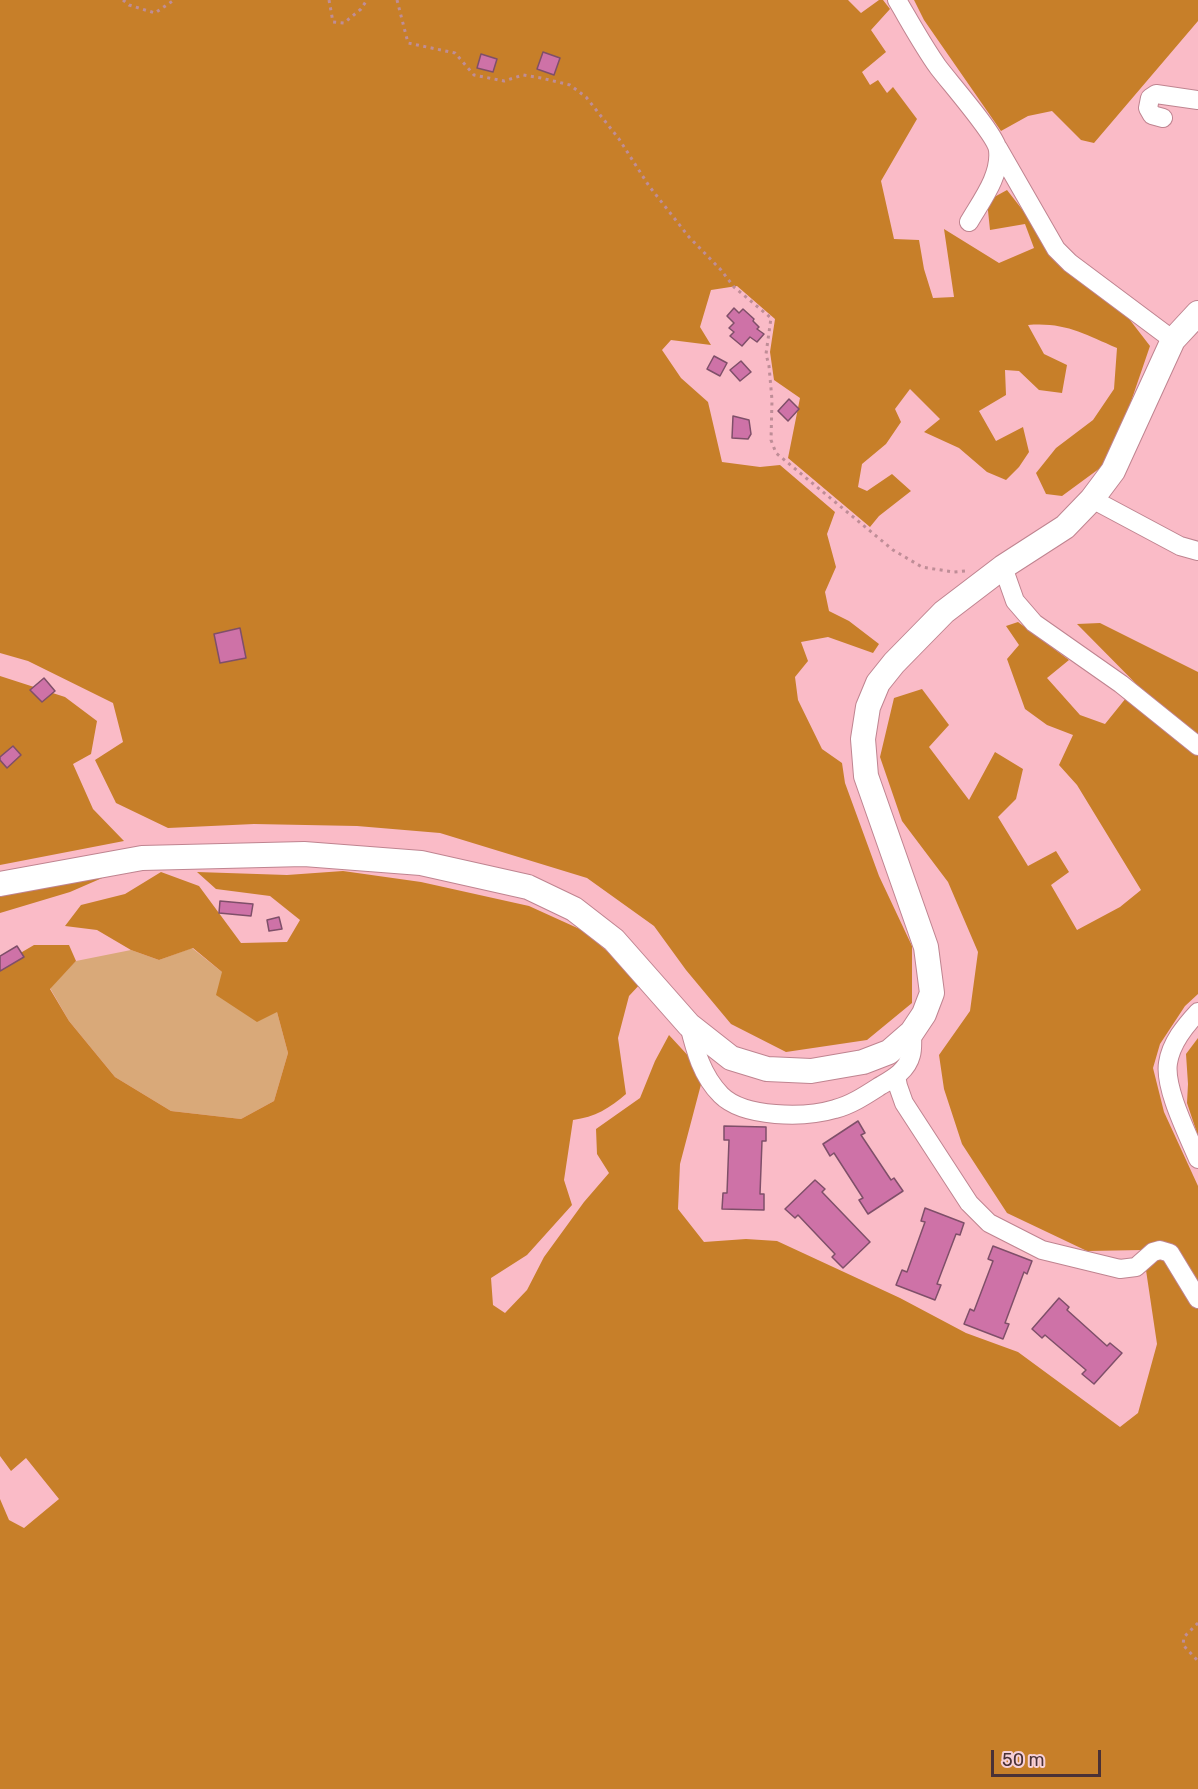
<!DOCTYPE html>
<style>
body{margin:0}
#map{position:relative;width:1198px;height:1789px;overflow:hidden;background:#fabbc7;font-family:Rubik,sans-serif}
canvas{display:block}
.scale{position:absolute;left:991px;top:1750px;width:110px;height:27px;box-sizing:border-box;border:3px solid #4a3136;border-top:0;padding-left:8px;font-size:18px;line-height:21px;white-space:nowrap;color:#4a3136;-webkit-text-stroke:4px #f7d0d7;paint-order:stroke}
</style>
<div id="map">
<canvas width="1198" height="1789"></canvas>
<div class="scale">50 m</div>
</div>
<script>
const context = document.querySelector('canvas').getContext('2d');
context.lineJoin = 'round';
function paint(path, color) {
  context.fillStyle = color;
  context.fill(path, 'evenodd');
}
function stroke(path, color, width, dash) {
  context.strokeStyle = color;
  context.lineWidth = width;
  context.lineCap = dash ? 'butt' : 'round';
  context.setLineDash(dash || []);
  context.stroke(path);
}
const green = new Path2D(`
 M192,948L222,972L277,1012L288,1053L274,1101L241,1119L171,1111L115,1077L69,1021L50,988L76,961L131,950L159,960Z`);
const forest = new Path2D(`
 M0,0H848L861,13L879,0H883L890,9L871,30L886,52L862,72L870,85L878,80L887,93L893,87L917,119L881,181L894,239L919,240L924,269L933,298L954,297L944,229L999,263L1034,248L1025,224L990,230L987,201L1007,190L1046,240L1113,298L1150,346L1111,460L1062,496L1046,494L1036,473L1056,448L1093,420L1114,389L1117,348C1084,334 1065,322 1028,325L1044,354L1067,365L1062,393L1039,390L1019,371L1005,370L1006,395L979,411L996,441L1023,427L1029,452L1019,467L1006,480L987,472L959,448L924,432L940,419L910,389L895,409L901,422L886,444L862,464L858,487L867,491L892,474L911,491L879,516L870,527L788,458L800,398L774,380L770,352L775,319L737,286L711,290L700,327L711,345L671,340L662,350L681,378L708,402L722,462L760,467L780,465L835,512L827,534L836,567L825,592L829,611L849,621L879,644L873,653L828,637L801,642L808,661L795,677L798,700L822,749L842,763L845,783L879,876L912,946V1003L867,1040L786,1052L731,1024L686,970L654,926L587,878L440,833L357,826L254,824L168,828L116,803L95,760L123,742L113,703L28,661L0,653Z
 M914,0H1198V21L1094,143L1081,140L1052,111L1028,116L1001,131L924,20Z
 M1018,622L1069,660L1047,678L1080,715L1105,724L1126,698L1198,754V994L1185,1006L1160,1044L1153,1068L1164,1112L1198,1186V1789H0V1499L9,1520L24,1528L59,1499L26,1458L11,1471L0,1456V965L34,945H69L76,961L50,989L69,1021L115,1077L171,1111L241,1119L274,1101L288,1053L277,1012L257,1022L216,995L222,972L193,948L159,960L131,950L97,930L65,926L81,905L125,894L161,872L199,886L241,943L287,942L300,920L270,896L216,889L197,872L287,875L343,871L421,882L529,906L584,931L642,982L629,996L618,1038L626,1094C610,1108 595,1117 573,1120L564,1180L572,1205L527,1255L491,1278L493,1305L505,1313L527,1290L544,1257L584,1202L609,1173L597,1154L596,1129L640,1098L655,1061L669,1035L704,1073L680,1164L678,1209L704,1242L746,1239L777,1241L900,1298L966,1333L1018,1352L1120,1427L1138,1413L1157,1344L1143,1250L1087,1251L1007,1213L962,1144L944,1089L939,1055L970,1011L978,952L948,882L902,821L880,757L894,698L922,689L949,725L929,747L969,800L995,752L1023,769L1016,799L998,817L1028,866L1056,851L1069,872L1051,885L1077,930L1120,907L1141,890L1077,785L1059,765L1073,735L1047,725L1025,709L1007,659L1019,645L1006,626Z
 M1100,623L1198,672V736L1163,711L1077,624Z
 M0,676L65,697L97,721L91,754L73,764L93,809L124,841L0,865Z
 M116,872L70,892L0,913V892Z
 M1198,1038V1136L1187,1103L1188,1084L1186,1054Z`);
const building = new Path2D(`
 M543,52L560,58L554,75L537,69Z
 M481,54L497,59L493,72L477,68Z
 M734,308L739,313L743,309L754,319L753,321L759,327L757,329L764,334L757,342L750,337L742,346L730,336L734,332L729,328L734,323L727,316Z
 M714,356L727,363L720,376L707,369Z
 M741,361L751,372L740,381L730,370Z
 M789,399L799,409L788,421L778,411Z
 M733,416L749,420L751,434L748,439L732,438Z
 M240,628L246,658L220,663L214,634Z
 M44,678L55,691L42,702L30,690Z
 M13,746L21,755L7,768L0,760V757Z
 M220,901L253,904L251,916L219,913Z
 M279,917L282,929L269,931L267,920Z
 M17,946L24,957L0,971V956Z
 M858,1121L865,1133L861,1135L891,1180L894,1178L903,1191L868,1214L859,1200L863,1198L834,1153L830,1156L823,1144Z
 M724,1126L766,1127V1141H762L760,1194H764V1210L722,1209L723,1193H727L729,1140H724Z
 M815,1180L825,1189L822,1192L870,1242L843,1268L832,1257L835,1254L798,1215L795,1218L785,1209Z
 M925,1208L964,1223L960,1235L956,1234L937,1284L941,1285L935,1300L896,1285L902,1270L907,1272L925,1222L921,1221Z
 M993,1246L1032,1261L1027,1274L1024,1272L1005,1323L1009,1324L1003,1339L964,1324L970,1309L974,1311L993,1261L988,1259Z
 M1059,1298L1069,1307L1067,1310L1107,1346L1110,1343L1122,1353L1094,1384L1082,1374L1086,1370L1045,1335L1042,1338L1032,1329Z`);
const path = new Path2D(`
 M123,0L129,5L155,13L174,0
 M329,0L333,22L344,23L361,9L367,0
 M397,0L408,43L455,53L474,75L504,81L523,75L541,78L570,85L586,97L619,139L649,186L689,237L721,270L734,287L771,318L766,354L769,366L772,400L771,440L776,453L893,550L922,567L953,572L966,571
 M1198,1623L1184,1637L1183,1645L1198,1661`);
const minor = new Path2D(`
 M897,0C910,22 923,46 938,67C950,83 996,135 998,150C1001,176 981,201 969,222
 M1163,118L1152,115L1148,108L1150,98L1156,94L1198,100
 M998,148L1056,249L1070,263L1173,340
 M1092,499L1180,546L1198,551
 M1003,567L1015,601L1034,623L1121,684L1198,746
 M1198,1012C1185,1026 1171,1043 1168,1063C1164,1088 1188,1135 1198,1159
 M689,1025C695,1050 702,1076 721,1095C744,1118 805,1118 835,1109C851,1105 866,1095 880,1086C892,1079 907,1071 911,1055C913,1049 912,1039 912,1032
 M896,1076L898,1086L904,1103L969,1203L989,1223L1042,1250L1120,1269L1136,1267L1153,1252L1160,1250L1170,1253L1198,1299`);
const major = new Path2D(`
 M0,884L142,858L304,854L421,863L528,887L574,909L614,940L689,1025L731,1058L767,1069L811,1071L863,1062L889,1052L912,1032L924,1014L932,993L926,947L866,776L863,739L868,707L878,683L894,663L944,612L1003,567L1065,527L1092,499L1113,471L1173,340L1198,313`);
paint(green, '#d9a979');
paint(forest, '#c77f29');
paint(building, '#ce72a7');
stroke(building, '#7f4f69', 1.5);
stroke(minor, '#bf8490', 20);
stroke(major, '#bf8490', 26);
stroke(path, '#bf8d97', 3, [3, 4.5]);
stroke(minor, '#fff', 18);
stroke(major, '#fff', 24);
</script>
